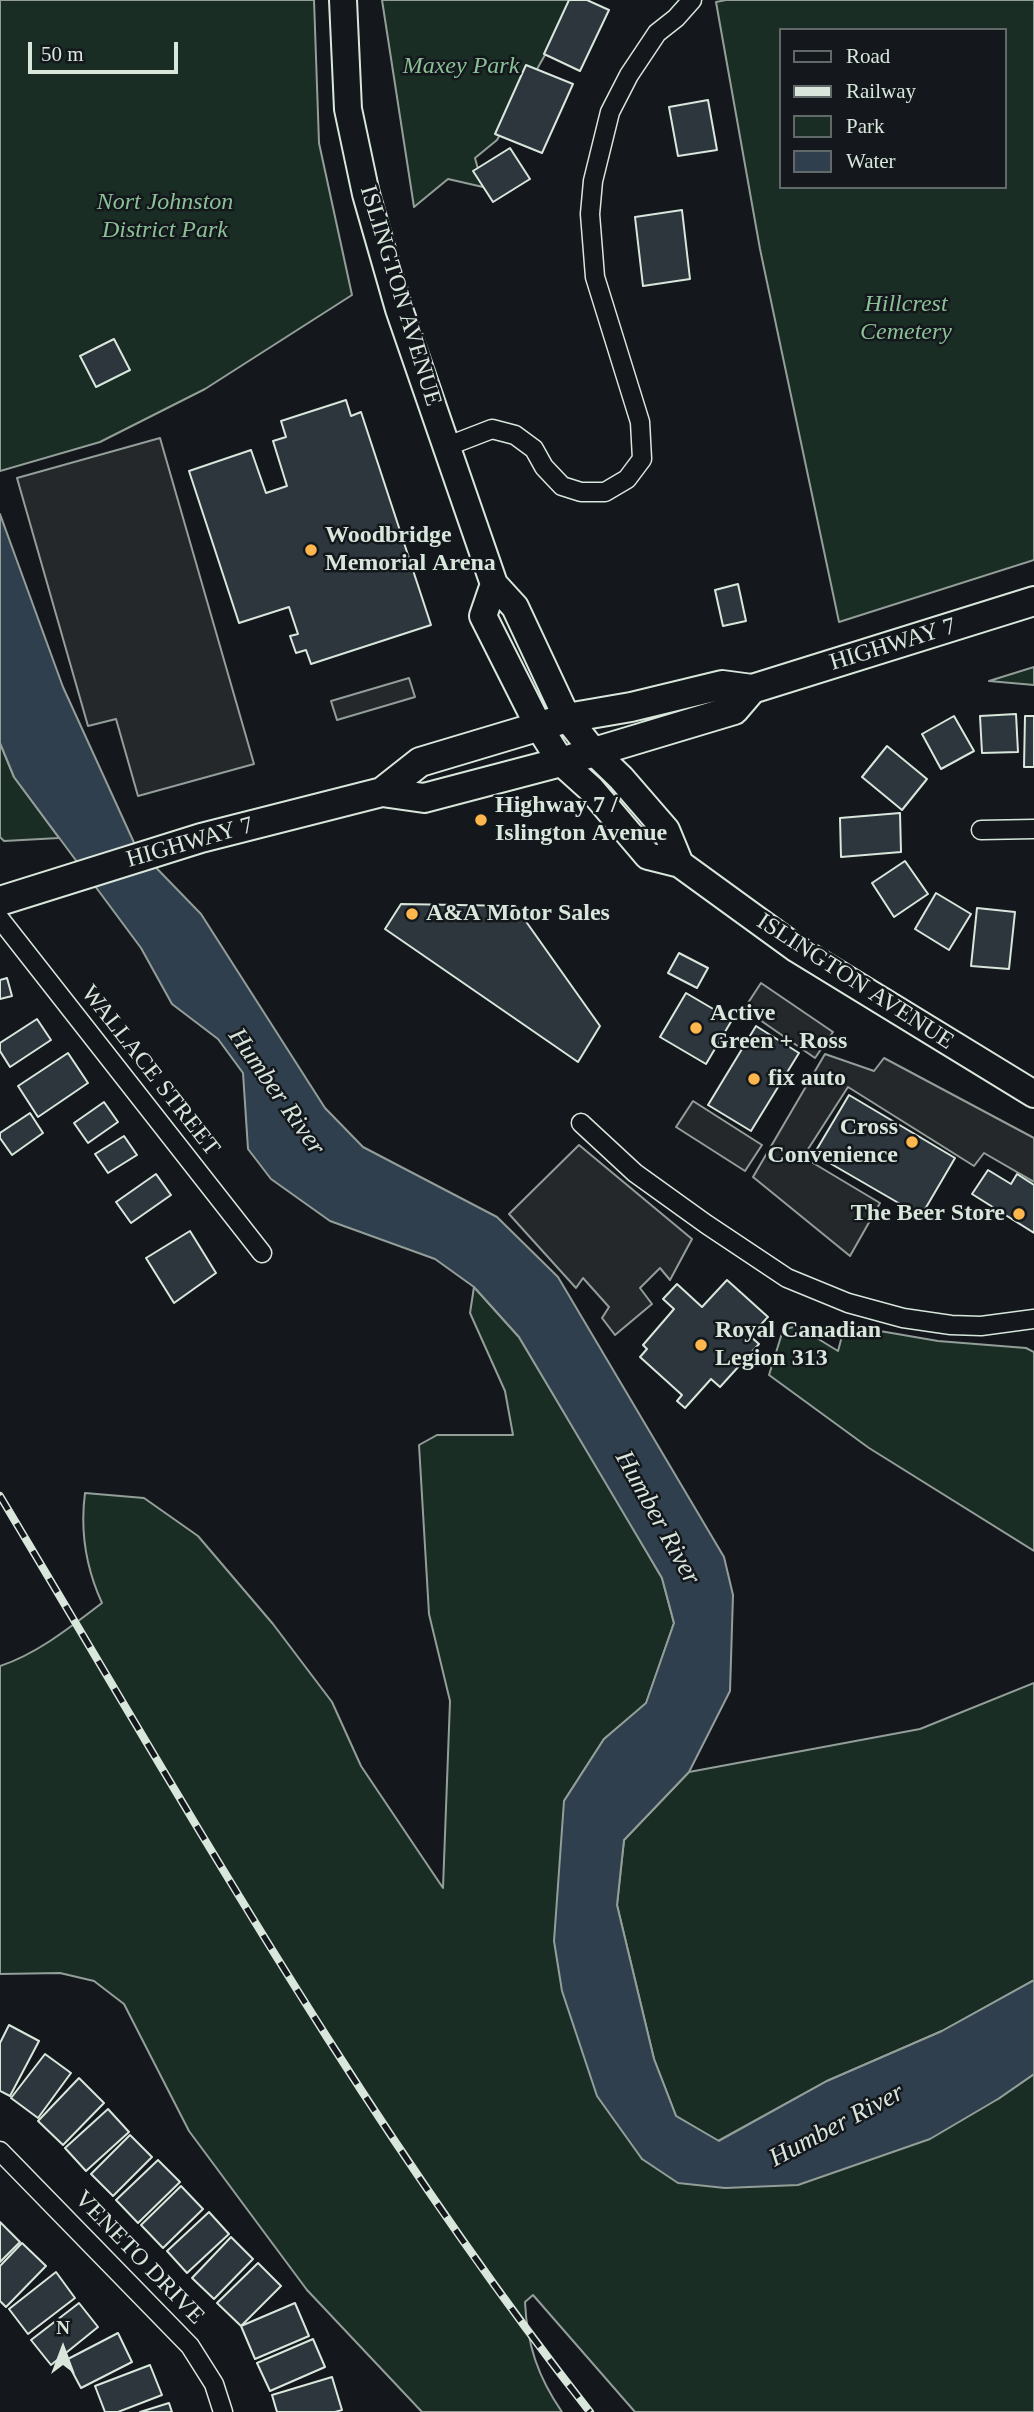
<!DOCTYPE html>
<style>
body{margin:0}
#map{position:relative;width:1034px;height:2412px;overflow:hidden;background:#14181c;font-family:"Times New Roman",serif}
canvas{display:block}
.legend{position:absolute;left:779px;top:28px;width:228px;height:161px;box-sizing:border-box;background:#14181c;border:2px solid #626a69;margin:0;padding:9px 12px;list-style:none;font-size:21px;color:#d8e6dc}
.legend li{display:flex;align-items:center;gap:14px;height:35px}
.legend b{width:35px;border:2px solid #626a69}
.north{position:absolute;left:28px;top:2314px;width:70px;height:70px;-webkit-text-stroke:5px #14181c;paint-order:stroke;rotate:0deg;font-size:19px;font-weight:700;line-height:28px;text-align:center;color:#d8e6dc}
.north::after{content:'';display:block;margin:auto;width:24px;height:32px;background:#d8e6dc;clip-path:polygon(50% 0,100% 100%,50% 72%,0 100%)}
.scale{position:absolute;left:28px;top:42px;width:150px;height:32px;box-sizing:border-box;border:4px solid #d8e6dc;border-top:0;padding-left:9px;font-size:21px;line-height:24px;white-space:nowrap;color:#d8e6dc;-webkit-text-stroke:5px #14181c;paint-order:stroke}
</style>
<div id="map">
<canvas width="1034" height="2412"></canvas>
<ul class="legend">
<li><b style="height:9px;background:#14181c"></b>Road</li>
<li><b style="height:9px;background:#d8e6dc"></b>Railway</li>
<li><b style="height:19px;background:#1a2d24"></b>Park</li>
<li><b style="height:19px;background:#2f3f4d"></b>Water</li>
</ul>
<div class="north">N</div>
<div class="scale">50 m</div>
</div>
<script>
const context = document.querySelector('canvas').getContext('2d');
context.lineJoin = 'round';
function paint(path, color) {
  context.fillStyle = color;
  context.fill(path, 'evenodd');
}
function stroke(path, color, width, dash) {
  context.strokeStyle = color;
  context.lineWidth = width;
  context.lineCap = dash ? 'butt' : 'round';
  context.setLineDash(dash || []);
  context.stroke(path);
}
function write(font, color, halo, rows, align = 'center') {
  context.font = font + ' "Times New Roman",serif';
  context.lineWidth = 5;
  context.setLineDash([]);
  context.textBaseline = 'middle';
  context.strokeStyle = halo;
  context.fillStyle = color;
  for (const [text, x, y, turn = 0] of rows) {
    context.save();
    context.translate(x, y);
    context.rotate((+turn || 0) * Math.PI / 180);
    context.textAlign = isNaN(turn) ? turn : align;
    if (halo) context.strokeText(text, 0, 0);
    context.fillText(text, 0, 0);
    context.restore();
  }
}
const green = new Path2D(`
 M0,0H314L319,143L352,295L205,389L100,442L0,471Z
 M382,0H576L497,140L475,158L483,187L448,179L414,207Z
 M726,0H1034V560L839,622L760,249L716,2ZM780,30H1004V187H780Z
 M1034,667V685L989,681Z
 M0,743L14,777L59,838L4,841L0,837Z
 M474,1287L519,1337L619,1504L662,1578L674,1623L646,1704L604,1739L564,1801L642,2159L998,2099L1034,2074V2412H635L533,2295L525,2302C527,2345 538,2377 562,2412H422L307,2290L189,2131L124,2004L94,1981L60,1973L0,1974V1666C37,1654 72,1626 102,1603C86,1568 80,1531 85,1493L144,1498L198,1536L273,1624L332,1702L361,1766L443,1888L450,1701L429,1614L419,1445L437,1435H513L505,1391L470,1313Z
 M845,1325L938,1341L1026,1348L1034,1352V1551L869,1448L769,1375L783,1330L797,1326L838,1351Z
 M1034,1683V1980L942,2031L827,2081L718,2141L676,2116L654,2059L617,1905L624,1840L689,1772L920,1729Z`);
const parking = new Path2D(`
 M160,438L254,764L138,796L116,719L88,726L17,478Z
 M409,678L415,697L337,720L331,701Z
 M761,983L833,1032L815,1058L744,1009Z
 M825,1054L874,1071L884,1058L1034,1138V1182L984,1153L974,1166L848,1087L803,1157L880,1203L850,1256L753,1177Z
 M693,1101L762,1145L745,1171L676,1127Z
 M579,1145L692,1239L670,1280L660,1268L640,1288L652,1304L615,1335L602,1318L609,1307L583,1278L576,1288L509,1214Z`);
const water = new Path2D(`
 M0,514L63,687L136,847L201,914L325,1108L363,1147L497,1217L558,1277L724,1557L733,1595L730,1691L689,1772L624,1840L617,1905L654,2059L676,2116L719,2141L827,2081L942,2031L1034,1980V2074L998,2099L930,2139L798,2185L725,2188L678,2183L642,2159L597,2096L562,1991L554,1941L564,1801L604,1739L646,1703L674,1623L662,1578L519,1337L474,1287L435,1259L330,1221L271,1179L248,1149L243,1073L218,1039L172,1004L141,948L14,777L0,743Z`);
const building = new Path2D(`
 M569,0H587L609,10L580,71L544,54Z
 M526,65L573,84L542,153L495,134Z
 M708,100L717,150L678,156L669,107Z
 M510,148L530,179L493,202L473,171Z
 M682,210L690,279L643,286L635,217Z
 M114,339L130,370L96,387L80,356Z
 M346,400L351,416L361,412L431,625L311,664L306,650L296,653L290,636L298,634L289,607L239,623L189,471L251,450L266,493L287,486L273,441L286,437L281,421Z
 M738,584L746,621L723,626L715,590Z
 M1016,714L1018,752L982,753L980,716Z
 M954,716L974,751L941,769L922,734Z
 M1025,716H1034V767H1024Z
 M887,746L927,779L902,810L862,777Z
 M900,813L901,852L841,857L840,818Z
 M905,861L928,894L894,917L872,883Z
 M936,893L971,914L949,950L915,929Z
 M401,904L515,906L600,1026L578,1062L385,929Z
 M977,908L1015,912L1009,969L971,966Z
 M679,953L708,968L697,988L668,973Z
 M7,978L12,996L0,999V980Z
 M686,993L732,1020L706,1064L660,1037Z
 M37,1019L51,1040L10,1067L0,1051V1043Z
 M756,1026L799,1053L751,1131L708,1105Z
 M68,1053L88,1083L38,1117L18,1086Z
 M849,1095L955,1158L921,1216L814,1154Z
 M104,1102L118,1122L88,1143L74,1123Z
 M30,1113L43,1133L12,1155L0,1138V1133Z
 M124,1136L137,1155L108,1173L95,1154Z
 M988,1170L1011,1184L1017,1174L1034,1185V1233L972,1194Z
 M156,1174L171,1195L131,1223L116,1202Z
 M190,1231L216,1273L174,1303L146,1258Z
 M727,1280L768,1317L750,1336L759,1344L720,1387L711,1379L685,1408L677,1401L682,1395L640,1357L647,1349L643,1345L674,1309L663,1299L677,1284L702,1307Z
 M9,2025L39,2041L10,2096L0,2091V2043Z
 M45,2054L71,2073L38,2118L11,2098Z
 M79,2078L104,2103L63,2145L38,2121Z
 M108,2109L129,2132L86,2171L65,2148Z
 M130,2135L152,2157L113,2196L91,2174Z
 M158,2160L180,2182L138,2223L116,2200Z
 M181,2186L203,2209L163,2248L141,2225Z
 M209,2212L229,2234L187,2273L167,2251Z
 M0,2222L20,2242L0,2262Z
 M231,2237L253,2259L214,2299L192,2278Z
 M22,2243L46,2266L6,2307L0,2301V2266Z
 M258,2263L281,2286L241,2326L217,2303Z
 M56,2272L75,2298L28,2334L9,2309Z
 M79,2303L98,2327L51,2365L31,2340Z
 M295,2303L309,2336L255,2359L241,2326Z
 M118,2333L132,2362L81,2388L66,2360Z
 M313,2339L325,2367L270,2391L257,2363Z
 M150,2365L162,2395L118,2412H105L95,2386Z
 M332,2377L342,2410L335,2412H277L272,2395Z
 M169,2403L172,2412H140Z`);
const street = new Path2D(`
 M448,446L492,429L515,435L534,449L544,467L562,486L581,492H605L627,479L642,459L640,422L595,277L590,214L593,181L610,112L629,75L657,33L676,18L692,0
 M981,830L1034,829
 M0,919L262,1253
 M581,1123L635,1173L706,1224L787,1278L848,1303L903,1318L951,1325L981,1326L1034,1319
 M0,2151L190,2346L214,2384L223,2412`);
const secondary = new Path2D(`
 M343,0L348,109L366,194L399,309L494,584L515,607L567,718L594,752L621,778L666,830L680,864
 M494,584L483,616L539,727L561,762L591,789L648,856L680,864L797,949L1034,1094`);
const primary = new Path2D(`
 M382,792L420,762L567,718L631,707L722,685L752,689L1034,601
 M0,901L201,838L382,792L424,798L561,762L734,710L752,689`);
const rail = new Path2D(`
 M0,1496C187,1808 365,2126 590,2412`);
const markers = [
 [311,550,7,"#ffb74d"],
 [481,820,7,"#ffb74d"],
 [412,914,7,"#ffb74d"],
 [696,1028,7,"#ffb74d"],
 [754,1079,7,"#ffb74d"],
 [912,1142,7,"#ffb74d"],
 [1019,1214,7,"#ffb74d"],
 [701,1345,7,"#ffb74d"]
];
const parkNames = [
 ["Maxey Park",461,67],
 ["Nort Johnston",165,203],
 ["District Park",165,231],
 ["Hillcrest",906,305],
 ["Cemetery",906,333]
];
const streetNames = [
 ["ISLINGTON AVENUE",400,296,73],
 ["HIGHWAY 7",893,645,-17],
 ["HIGHWAY 7",190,843,-16],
 ["ISLINGTON AVENUE",855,982,33],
 ["WALLACE STREET",150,1071,52],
 ["VENETO DRIVE",139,2258,46]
];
const poiNames = [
 ["Woodbridge",325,536],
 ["Memorial Arena",325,564],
 ["Highway 7 /",495,806],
 ["Islington Avenue",495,834],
 ["A&A Motor Sales",426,914],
 ["Active",710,1014],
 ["Green + Ross",710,1042],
 ["fix auto",768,1079],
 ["Cross",898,1128,"right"],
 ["Convenience",898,1156,"right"],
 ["The Beer Store",1005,1214,"right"],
 ["Royal Canadian",715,1331],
 ["Legion 313",715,1359]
];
const waterNames = [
 ["Humber River",276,1092,55],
 ["Humber River",657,1518,61],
 ["Humber River",837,2126,-28]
];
paint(green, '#1a2d24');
stroke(green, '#939e99', 2);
paint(parking, '#24282b');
stroke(parking, '#939e99', 2);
paint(water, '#2f3f4d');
stroke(water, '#939e99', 2);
paint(building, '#2c363c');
stroke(building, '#d8e6dc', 2);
stroke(street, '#d8e6dc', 21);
stroke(secondary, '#d8e6dc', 30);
stroke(primary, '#d8e6dc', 32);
stroke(street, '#14181c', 18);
stroke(secondary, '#14181c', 26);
stroke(primary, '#14181c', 28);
stroke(rail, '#d8e6dc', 8);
stroke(rail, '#14181c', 5, [16]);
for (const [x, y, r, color] of markers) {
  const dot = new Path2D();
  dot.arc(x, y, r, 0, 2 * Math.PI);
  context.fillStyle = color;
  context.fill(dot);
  stroke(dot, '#14181c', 2.5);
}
write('italic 24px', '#8ac095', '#14181c', parkNames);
write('24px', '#d8e6dc', '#14181c', streetNames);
write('bold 24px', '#d8e6dc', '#14181c', poiNames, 'left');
write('italic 26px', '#d8e6dc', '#14181c', waterNames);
</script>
